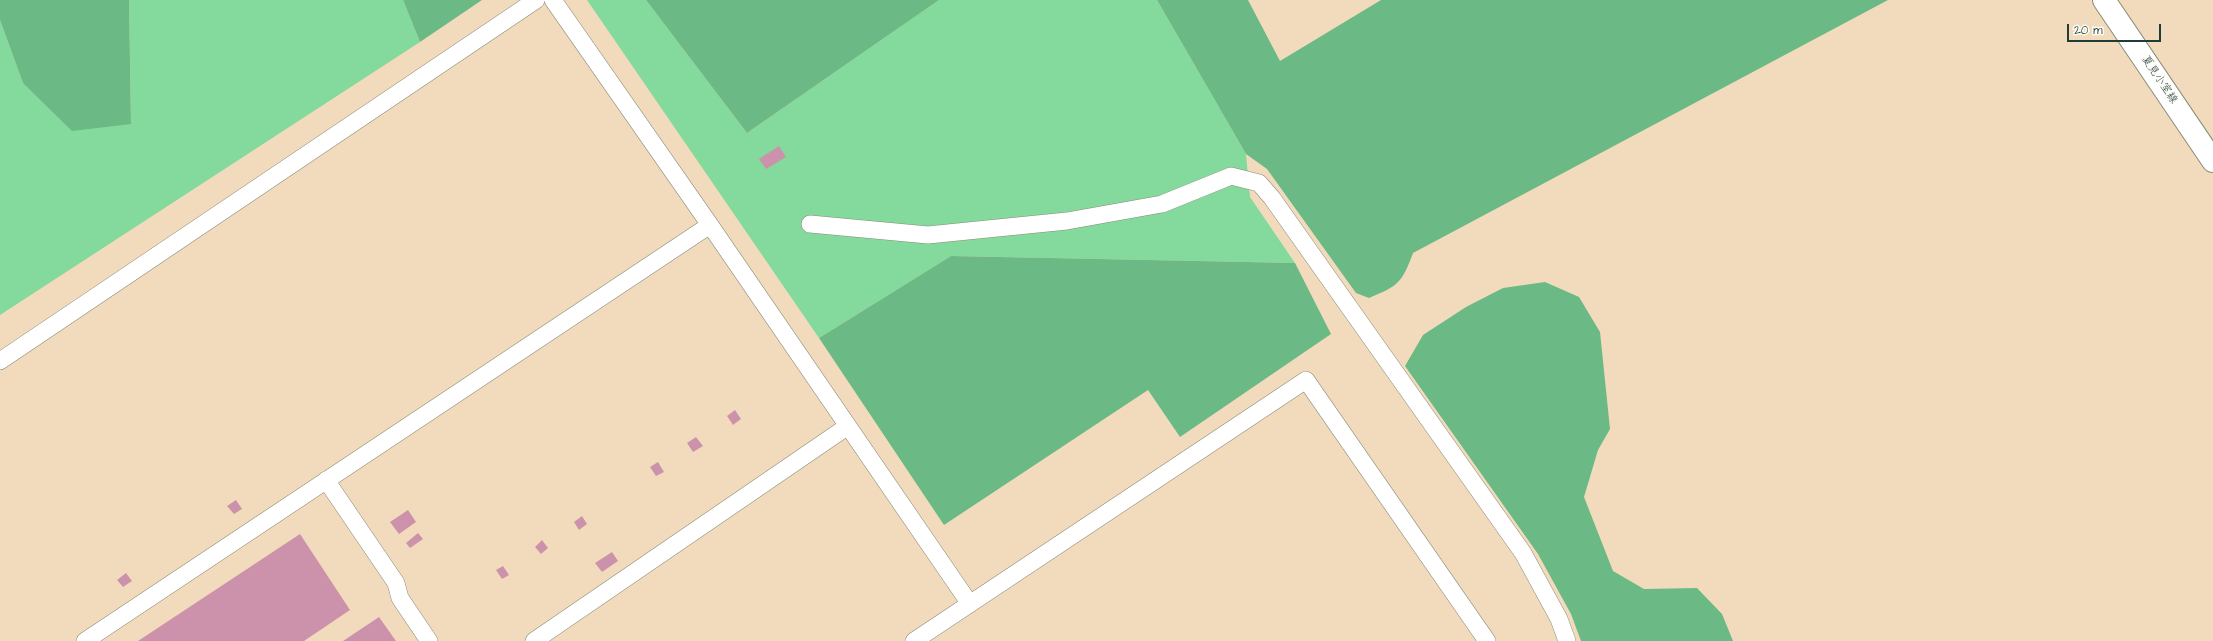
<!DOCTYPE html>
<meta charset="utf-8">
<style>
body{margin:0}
#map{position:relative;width:2213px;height:641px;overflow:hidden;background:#f2dbbc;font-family:"Architects Daughter",sans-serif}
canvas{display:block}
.scale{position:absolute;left:2067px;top:24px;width:94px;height:18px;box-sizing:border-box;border:2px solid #1f3d34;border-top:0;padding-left:5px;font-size:12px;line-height:14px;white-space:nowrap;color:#1f3d34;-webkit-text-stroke:3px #fdfcf7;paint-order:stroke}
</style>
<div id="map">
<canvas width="2213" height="641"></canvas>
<div class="scale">20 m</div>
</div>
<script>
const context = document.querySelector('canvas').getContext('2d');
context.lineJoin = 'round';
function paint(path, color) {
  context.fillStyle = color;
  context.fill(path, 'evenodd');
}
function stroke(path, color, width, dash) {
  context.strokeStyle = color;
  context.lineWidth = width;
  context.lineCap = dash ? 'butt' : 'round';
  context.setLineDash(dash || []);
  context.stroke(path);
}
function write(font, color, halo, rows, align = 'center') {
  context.font = font + ' "Architects Daughter","Klee One",sans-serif';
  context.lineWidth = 3;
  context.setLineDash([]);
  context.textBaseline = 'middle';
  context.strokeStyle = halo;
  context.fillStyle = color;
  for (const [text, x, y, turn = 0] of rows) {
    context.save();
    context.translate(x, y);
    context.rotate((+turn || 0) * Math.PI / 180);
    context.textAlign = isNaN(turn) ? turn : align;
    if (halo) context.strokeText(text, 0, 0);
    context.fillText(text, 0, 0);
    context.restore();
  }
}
const green = new Path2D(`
 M129,0H403L420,42L0,315V20L23,83L131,123Z
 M587,0H646L747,133L939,0H1157L1246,154L1250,197L1295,263L951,256L819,338Z`);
const forest = new Path2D(`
 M0,0H129L131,124L72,131L23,83L0,20Z
 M403,0H482L420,42Z
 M646,0H939L747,133Z
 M1157,0H1248L1280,61L1381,0H1888L1413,253C1402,283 1398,286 1369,298L1356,293L1267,169L1246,154Z
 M951,256L1295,263L1331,334L1180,437L1148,390L944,525L819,338Z
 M1545,282L1579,297L1600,332L1610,429L1598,450L1584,497L1613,571L1644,589L1697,588L1722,614L1733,641H1581L1571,614L1538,554L1405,366L1423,335L1466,307L1503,288Z`);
const building = new Path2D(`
 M779,146L786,157L766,169L759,159Z
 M735,410L741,419L733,425L727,416Z
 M696,437L703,446L693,452L687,443Z
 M658,462L664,472L656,476L650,467Z
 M236,500L242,509L234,514L227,506Z
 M408,510L416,522L399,534L390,522Z
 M582,516L587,524L579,530L574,522Z
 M418,533L423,539L410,548L406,543Z
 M300,534L350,610L304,641H138Z
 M542,540L548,548L541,554L535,547Z
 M612,552L618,561L602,572L595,563Z
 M503,566L509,575L502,579L496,570Z
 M126,573L132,581L123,587L117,580Z
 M379,617L396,641H343Z`);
const lane = new Path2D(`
 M553,0L710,225L970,604
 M810,224L928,235L1067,221L1162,204L1231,176L1259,183L1272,198L1523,553L1559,619L1567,641
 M0,361L536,0
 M326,480L396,583L400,598L429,641
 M85,641L710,225
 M534,641L848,426
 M914,641L1306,380L1487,641`);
const secondary = new Path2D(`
 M2104,0L2213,161`);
const streetNames = [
 ["夏見小室線",2159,80,56]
];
paint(green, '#84d99c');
paint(forest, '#6bb984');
paint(building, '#cc92ac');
stroke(lane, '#888c78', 18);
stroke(secondary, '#888c78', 24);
stroke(lane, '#fff', 17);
stroke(secondary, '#fff', 22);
write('11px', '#1f3d34', '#fdfcf7', streetNames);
</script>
